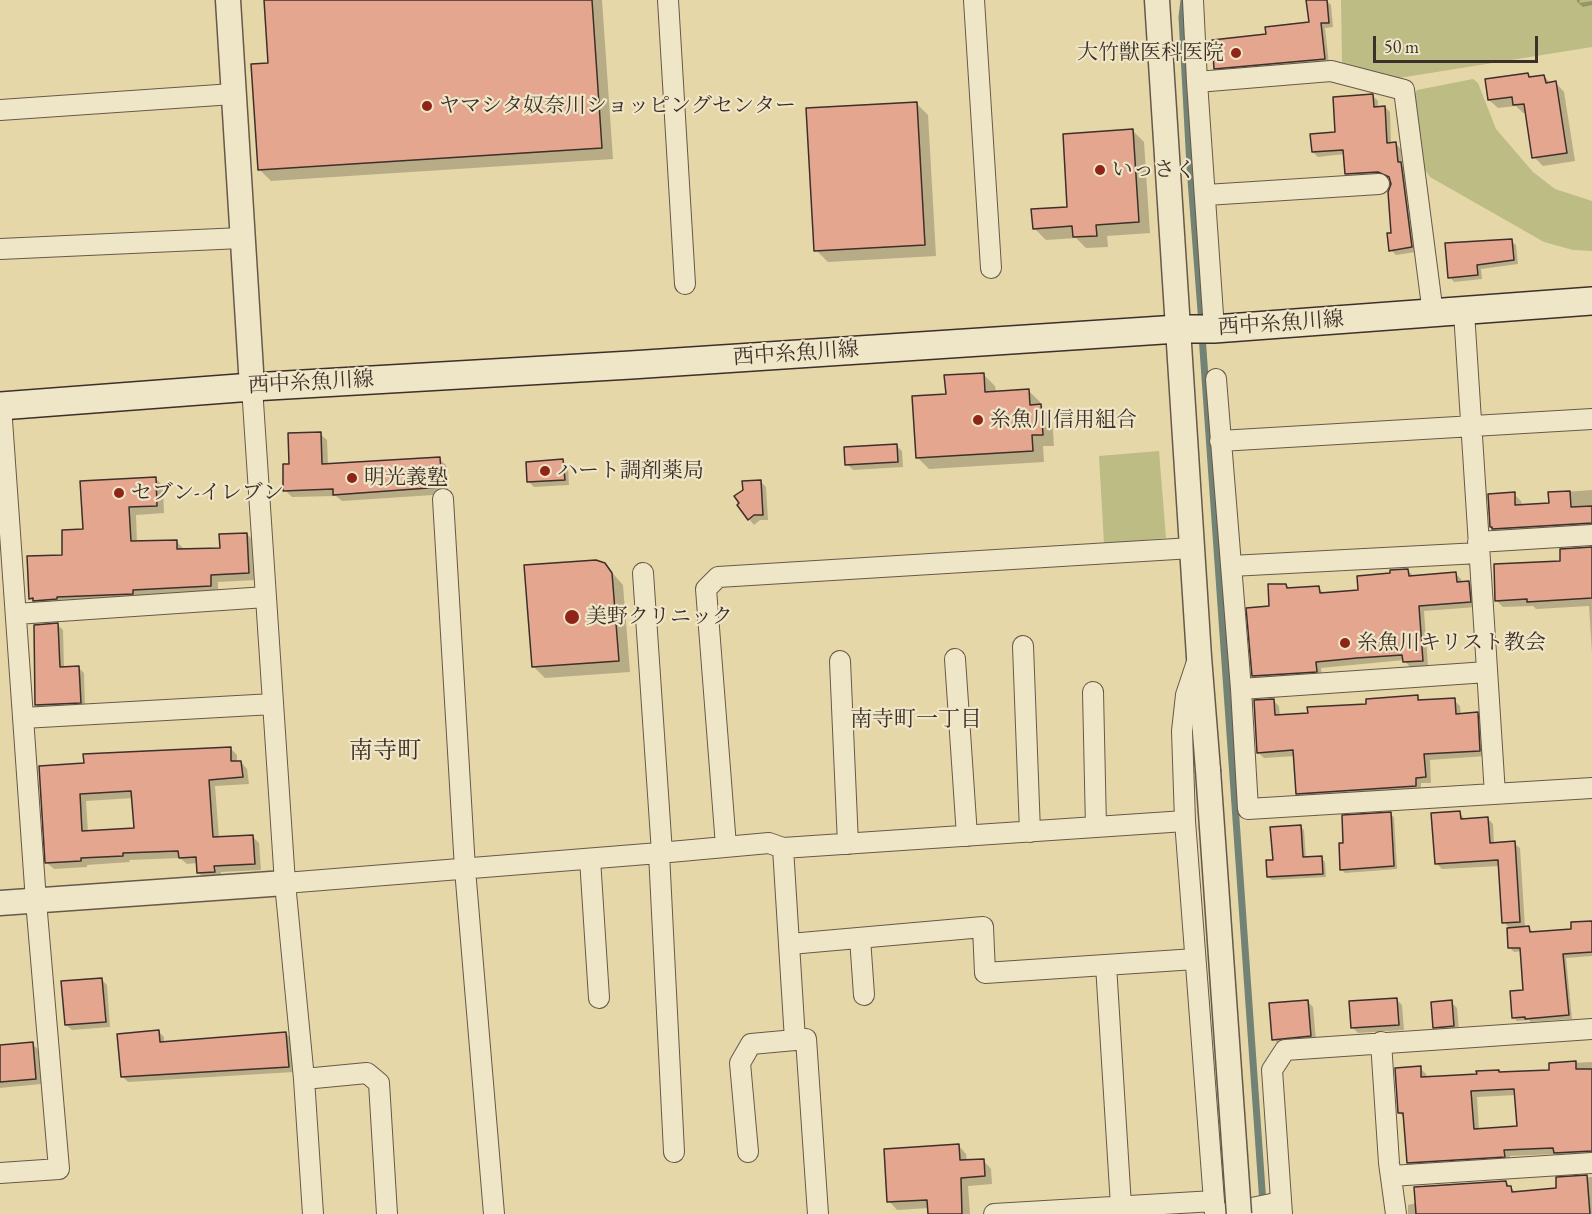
<!DOCTYPE html>
<meta charset="utf-8">
<style>
body{margin:0}
#map{position:relative;width:1592px;height:1214px;overflow:hidden;background:#e6d7a9;font-family:"EB Garamond",serif}
canvas{display:block}
.scale{position:absolute;left:1373px;top:36px;width:165px;height:27px;box-sizing:border-box;border:3px solid #3d2f29;border-top:0;padding-left:8px;font-size:18px;line-height:21px;white-space:nowrap;color:#3d2f29;-webkit-text-stroke:4px #efe5c7;paint-order:stroke}
</style>
<div id="map">
<canvas width="1592" height="1214"></canvas>
<div class="scale">50 m</div>
</div>
<script>
const context = document.querySelector('canvas').getContext('2d');
context.lineJoin = 'round';
function paint(path, color) {
  context.fillStyle = color;
  context.fill(path, 'evenodd');
}
function stroke(path, color, width, dash) {
  context.strokeStyle = color;
  context.lineWidth = width;
  context.lineCap = dash ? 'butt' : 'round';
  context.setLineDash(dash || []);
  context.stroke(path);
}
function write(font, color, halo, rows, align = 'center') {
  context.font = font + ' "EB Garamond","Noto Serif JP",serif';
  context.lineWidth = 4.5;
  context.setLineDash([]);
  context.textBaseline = 'middle';
  context.strokeStyle = halo;
  context.fillStyle = color;
  for (const [text, x, y, turn = 0] of rows) {
    context.save();
    context.translate(x, y);
    context.rotate((+turn || 0) * Math.PI / 180);
    context.textAlign = isNaN(turn) ? turn : align;
    if (halo) context.strokeText(text, 0, 0);
    context.fillText(text, 0, 0);
    context.restore();
  }
}
const green = new Path2D(`
 M1341,0H1592V47L1393,79L1342,62Z
 M1473,79L1478,83L1496,129L1533,172L1555,189L1592,201V251L1573,250L1544,242L1430,177L1425,170L1414,95L1417,90Z
 M1159,451L1166,538L1104,544L1099,456Z`);
const shadow = new Path2D(`
 M265,0H602L613,159L271,181L260,170L270,64Z
 M1326,0L1331,5L1333,27L1325,28L1329,64L1221,73L1216,68L1267,35L1310,24Z
 M1577,0H1580L1579,3L1592,1V5L1583,7L1577,2Z
 M1528,74L1531,78L1544,76L1551,84L1556,83L1564,92L1575,161L1543,166L1534,157L1527,113H1523L1516,106L1498,108L1489,100Z
 M1373,96L1378,101V108L1385,107L1390,112L1391,144H1396L1401,149L1402,165L1406,168L1416,252L1396,255L1391,250L1393,184L1391,179L1384,176L1351,178L1347,173L1345,154L1318,157L1313,152L1336,133Z
 M916,103L928,115L936,256L828,262L816,250Z
 M1132,130L1144,142L1150,233L1107,236L1108,247L1086,248L1076,238L1046,240L1034,228L1069,208Z
 M1511,241L1516,245L1518,264L1481,269L1482,279L1454,282L1450,277Z
 M984,375L995,386L996,392L1028,390L1040,402V406L1052,417L1054,446H1043L1044,462L929,469L917,457L947,395Z
 M320,434L327,440L328,465L439,459L446,465L448,494L342,501L336,496L292,497L285,490L291,466Z
 M896,445L902,451L903,467L853,470L847,464Z
 M563,461L568,466L569,485L534,487L529,482Z
 M155,478L163,486L164,513L136,515L137,543L176,541L184,549H222L247,534L255,542L256,580L218,582V593L38,606L30,598L84,530Z
 M760,481L766,487L768,520H760L754,525L749,519Z
 M1592,490V531L1499,534L1491,527L1514,494L1521,501L1522,506L1551,504L1550,493Z
 M1592,547V653L1589,606L1536,609L1533,606L1503,607L1496,600Z
 M608,568L623,585L630,672L545,678L533,666Z
 M1408,570L1413,576L1456,574L1461,579L1462,583L1469,582L1474,588L1476,607L1424,611L1428,666L1410,667L1404,660L1321,668L1322,677L1259,681L1253,676L1271,607L1286,585L1290,589L1318,587L1324,594L1360,591L1392,575Z
 M58,625L63,630L64,668H79L84,673L85,707L41,709L36,705Z
 M1417,697L1422,702L1454,700L1460,706L1461,715L1477,714L1483,720L1486,756L1430,760L1431,783H1421V792L1303,799L1297,793L1295,756L1264,758L1258,752L1273,700L1279,706L1280,716L1309,714Z
 M230,748L237,755V763L241,762L247,769L249,784L215,786L219,838L252,836L259,843L261,870L221,872V878L205,879L198,872V863L187,864L180,858L129,860L130,862L87,865V867L54,869L47,863L86,764ZM133,798L135,830L88,832L86,801Z
 M1460,813L1465,820L1487,818L1493,824L1494,844L1514,843L1520,848L1525,928L1529,927L1533,933L1573,930L1592,922V956L1566,958L1572,1019L1531,1022L1529,1020L1517,1021L1513,1017L1525,991L1522,951L1514,952L1510,948V929L1504,922L1500,866L1442,869L1436,863Z
 M1390,814L1394,817L1397,869L1345,873L1342,870L1345,844Z
 M1300,826L1304,830L1306,859L1321,858L1325,862L1326,877L1272,880L1268,877L1275,861Z
 M101,979L107,985L110,1027L72,1030L66,1025Z
 M1397,1000L1402,1005L1404,1030L1358,1033L1352,1027Z
 M1308,1002L1313,1007L1316,1041L1279,1045L1274,1039Z
 M1451,1002L1457,1008L1459,1031L1440,1033L1435,1027Z
 M158,1031L164,1037V1043L286,1033L291,1039L294,1072L128,1082L122,1076Z
 M32,1044L38,1049L41,1084L0,1088V1046Z
 M1592,1062V1157L1561,1159L1556,1154L1510,1156V1162L1414,1168L1408,1162L1404,1118L1399,1112L1420,1068L1426,1074L1427,1078L1478,1076L1499,1072L1501,1074L1551,1071L1550,1064ZM1516,1095L1518,1128L1479,1130L1477,1097Z
 M958,1145L966,1154L967,1161L983,1160L991,1169L992,1184L968,1186L970,1214H929V1208L897,1210L889,1201Z
 M1592,1177V1214H1408V1205L1506,1182L1516,1193L1558,1189L1557,1179Z`);
const stream = new Path2D(`
 M1184,0L1182,17L1190,167L1202,324
 M1202,335L1263,1204`);
const building = new Path2D(`
 M264,0H592L602,148L258,170L251,64L268,63Z
 M1306,0H1327L1329,23H1321L1325,59L1214,69L1212,40L1266,34L1265,27L1309,22Z
 M1528,73L1529,77L1544,75L1546,83L1556,81L1567,153L1532,158L1524,104L1513,105L1512,97L1488,100L1485,79Z
 M1373,94L1374,107L1385,106L1387,143L1396,142L1398,162H1401L1412,247L1389,251L1387,233H1391L1388,192L1391,184L1389,177L1378,172L1345,174L1343,150L1312,152L1310,134L1335,132L1333,97Z
 M917,102L925,245L814,251L806,108Z
 M1133,129L1139,222L1096,225L1097,236L1073,237L1072,226L1033,229L1031,209L1067,207L1063,134Z
 M1512,239L1514,260L1477,265L1478,275L1448,278L1445,243Z
 M984,373L985,392L1029,389L1030,405L1041,404L1043,435H1032L1033,451L916,458L912,396L946,394L944,375Z
 M321,432L322,464L440,457L442,487L333,495V489L283,491V464H289L288,433Z
 M897,444L898,462L845,465L844,447Z
 M563,459L565,480L527,482L526,462Z
 M156,477L157,506L129,507L131,541L177,540V549L220,548L219,534L247,533L249,573L211,575V586L133,590V594L57,597V599L33,601V598L29,599L27,556L62,555V530L83,529L80,481Z
 M761,480L763,515H754L748,520L737,505L739,503L734,496L743,490L742,481Z
 M1570,491L1571,507L1592,506V523L1492,529V527H1490L1488,494L1515,492V505L1549,503L1548,492Z
 M1592,547V598L1527,602V599L1495,601L1494,564L1560,561V549Z
 M596,560L605,563L612,573L619,661L532,667L524,565Z
 M1408,569L1409,576L1456,572L1457,582L1469,581L1471,602L1419,606L1423,661L1403,662L1402,655L1357,658L1316,662L1317,672L1252,676L1246,608L1269,606L1268,584H1286L1287,588L1319,586L1320,593L1358,590L1357,576L1390,573V570Z
 M58,623L60,667L79,666L81,703L35,705L34,625Z
 M1418,695V700L1455,698L1456,714L1478,712L1480,751L1424,754L1426,777L1416,778V786L1296,794L1293,750L1257,753L1254,700L1274,699L1275,715L1308,713L1307,707L1366,704V699Z
 M231,747V761H241L243,777L209,780L213,837L253,835L255,864L214,866L215,872L197,873L196,857L179,858L178,851L123,853V856L81,858V861L45,863L39,766L84,763L83,754ZM131,791L134,828L82,831L80,794Z
 M1460,811L1461,819L1488,817L1490,843L1515,841L1520,922L1502,923L1498,860L1435,864L1431,813Z
 M1391,812L1394,866L1340,870L1339,843H1343L1342,815Z
 M1301,825L1303,857L1322,856L1323,874L1267,877L1266,860H1273L1270,827Z
 M1592,921V952L1563,954L1569,1015L1525,1019V1017L1512,1018L1510,991L1523,990L1520,948H1508L1507,928L1529,926L1530,932L1571,929V922Z
 M102,978L106,1022L65,1025L61,981Z
 M1397,998L1399,1025L1351,1028L1349,1001Z
 M1308,1000L1311,1036L1272,1040L1269,1003Z
 M1452,1000L1454,1026L1433,1028L1431,1002Z
 M159,1030L160,1042L286,1032L289,1067L121,1077L117,1034Z
 M33,1042L36,1079L0,1082V1045Z
 M1576,1061V1069H1592V1151L1554,1153L1553,1148L1504,1150L1505,1157L1407,1163L1403,1113H1398L1395,1068L1421,1066V1077L1477,1074L1476,1071L1499,1070V1072L1549,1070V1063ZM1514,1089L1517,1126L1474,1129L1471,1091Z
 M959,1144L960,1160L984,1159L985,1176L961,1178L962,1214H928L927,1200L887,1202L884,1149Z
 M1587,1175L1590,1214H1416L1414,1187L1506,1181L1507,1186H1511L1512,1192L1556,1188V1177Z`);
const minor = new Path2D(`
 M668,0L685,284
 M974,0L991,268
 M1193,0L1197,82L1214,329
 M1197,82L1331,71L1404,90L1433,314
 M0,110L233,94
 M1206,195L1379,184
 M0,249L241,238
 M1464,312L1495,794
 M1216,379L1241,689L1248,809L1592,788
 M252,387L285,883L304,1079L313,1214
 M1220,441L1592,419
 M443,499L465,869L494,1214
 M1478,542L1592,535
 M1231,566L1479,553
 M643,573L662,853
 M16,614L266,597
 M1023,646L1030,832
 M955,659L967,836
 M840,661L848,844
 M1197,662L1186,695L1182,731L1185,821L1215,1214
 M1241,689L1487,672
 M1093,692L1096,827
 M23,718L273,704
 M726,846L706,589L718,577L1192,548
 M783,848L795,1040
 M659,853L674,1152
 M590,859L599,998
 M285,883L659,853L769,843L783,848L1185,821
 M860,938L864,995
 M790,944L983,927L985,973L1195,959
 M1106,965L1121,1206
 M1381,1042L1389,1163L1396,1214
 M304,1079L367,1073L379,1083L387,1214
 M748,1152L740,1063L751,1044L806,1039L818,1214
 M0,1173L59,1169L36,901L1,406
 M1391,1176L1592,1163
 M1227,1213L1281,1202
 M994,1214L1214,1201
 M1282,1214L1272,1070L1285,1050L1592,1029`);
const tertiary = new Path2D(`
 M228,0L252,387
 M1157,0L1199,657L1208,770
 M0,903L285,883`);
const secondary = new Path2D(`
 M0,406L252,387L631,365L1178,329H1214L1592,301`);
const tertiaryBridge = new Path2D(`
 M1208,770L1239,1214`);
const markers = [
 [1236,53,6,"#8f2418"],
 [427,106,6,"#8f2418"],
 [1100,170,6,"#8f2418"],
 [978,420,6,"#8f2418"],
 [545,471,6,"#8f2418"],
 [352,478,6,"#8f2418"],
 [119,493,6,"#8f2418"],
 [572,617,8,"#8f2418"],
 [1345,643,6,"#8f2418"]
];
const poiNames = [
 ["大竹獣医科医院",1224,53,"right"],
 ["ヤマシタ奴奈川ショッピングセンター",439,106],
 ["いっさく",1112,170],
 ["糸魚川信用組合",990,420],
 ["ハート調剤薬局",557,471],
 ["明光義塾",364,478],
 ["セブン-イレブン",131,493],
 ["美野クリニック",586,617],
 ["糸魚川キリスト教会",1357,643]
];
const streetNames = [
 ["西中糸魚川線",1281,324,-4],
 ["西中糸魚川線",796,354,-4],
 ["西中糸魚川線",311,383,-3]
];
const neighbourhoodNames = [
 ["南寺町一丁目",916,720]
];
const quarterNames = [
 ["南寺町",385,751]
];
paint(green, '#bcbc84');
paint(shadow, '#0003');
stroke(stream, '#728275', 7);
paint(building, '#e5a68f');
stroke(building, '#3d2f29', 1.5);
stroke(minor, '#675949', 22);
stroke(tertiary, '#675949', 27);
stroke(secondary, '#3d2f29', 30);
stroke(minor, '#efe5c7', 20);
stroke(tertiary, '#efe5c7', 24);
stroke(secondary, '#efe5c7', 27);
stroke(tertiaryBridge, '#675949', 27, []);
stroke(tertiaryBridge, '#efe5c7', 24);
for (const [x, y, r, color] of markers) {
  const dot = new Path2D();
  dot.arc(x, y, r, 0, 2 * Math.PI);
  context.fillStyle = color;
  context.fill(dot);
  stroke(dot, '#efe5c7', 2);
}
write('21px', '#3d2f29', '#efe5c7', poiNames, 'left');
write('21px', '#3d2f29', '#efe5c7', streetNames);
write('22px', '#3d2f29', '#efe5c7', neighbourhoodNames);
write('24px', '#3d2f29', '#efe5c7', quarterNames);
</script>
